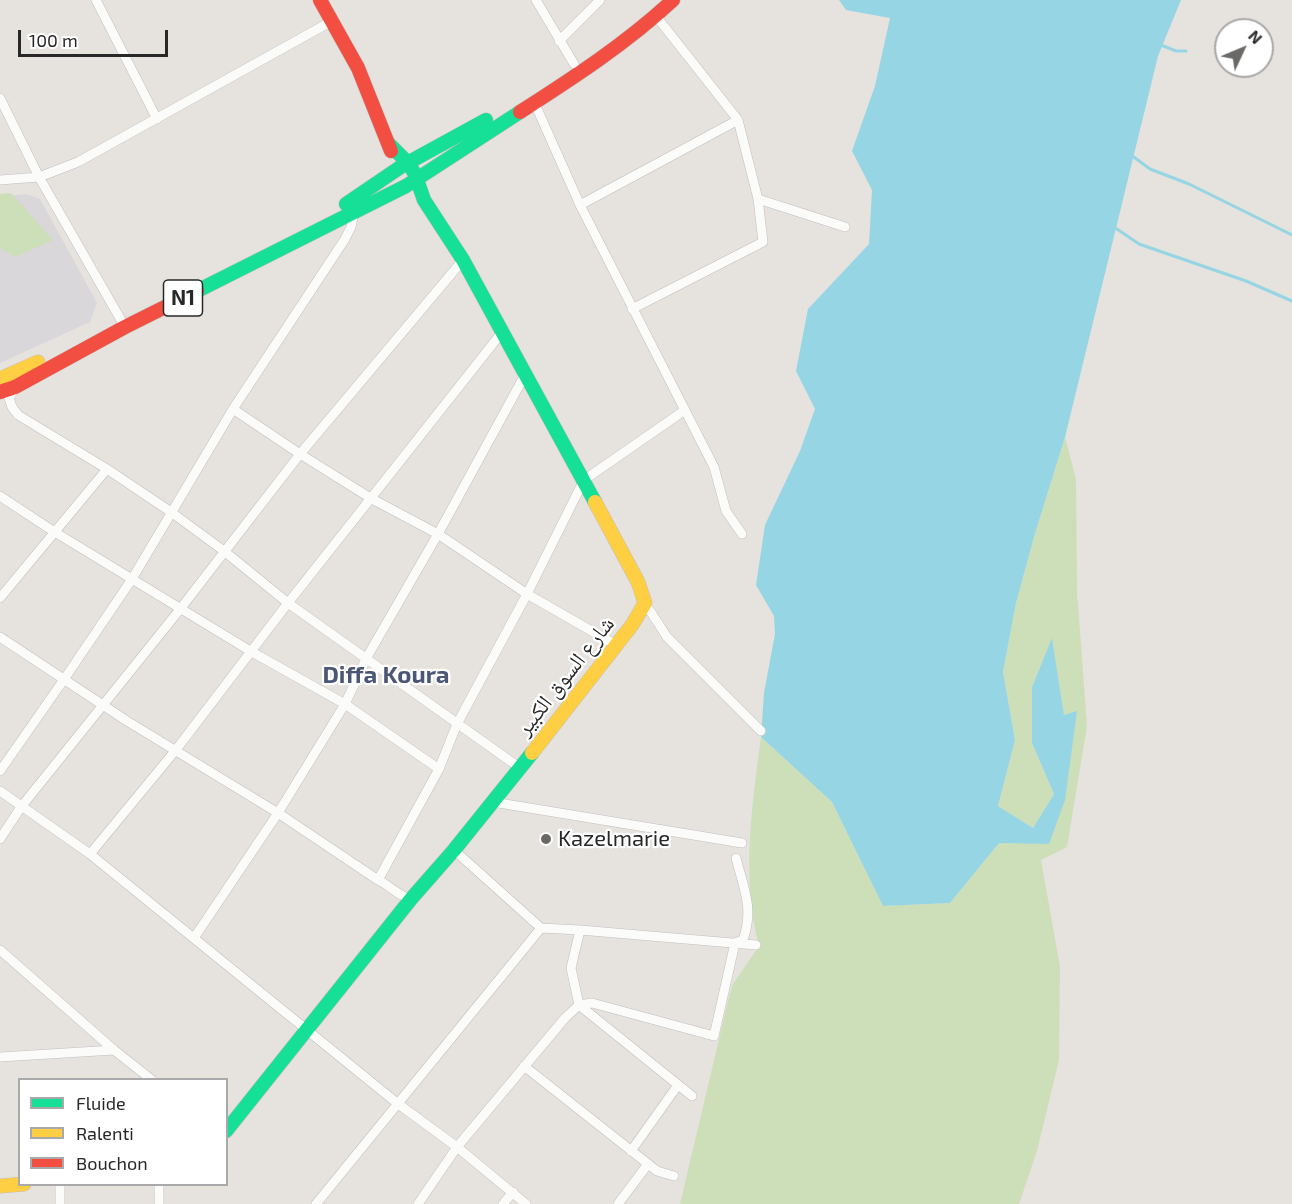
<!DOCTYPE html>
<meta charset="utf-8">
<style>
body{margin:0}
#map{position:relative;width:1292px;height:1204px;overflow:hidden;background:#e6e2de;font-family:"Exo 2",sans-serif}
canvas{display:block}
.legend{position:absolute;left:18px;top:1078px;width:210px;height:108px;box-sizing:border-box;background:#fff;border:2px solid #a9a9a9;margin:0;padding:8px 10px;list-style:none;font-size:18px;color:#282828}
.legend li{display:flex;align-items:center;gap:12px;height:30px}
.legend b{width:30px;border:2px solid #a9a9a9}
.north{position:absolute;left:1214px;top:18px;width:60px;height:60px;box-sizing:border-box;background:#fff;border:2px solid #a9a9a9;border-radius:50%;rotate:46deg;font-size:16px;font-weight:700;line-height:24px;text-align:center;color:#282828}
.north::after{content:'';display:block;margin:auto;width:21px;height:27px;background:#6a6968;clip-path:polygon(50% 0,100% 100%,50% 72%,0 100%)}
.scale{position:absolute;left:18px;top:30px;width:150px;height:27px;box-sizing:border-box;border:3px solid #282828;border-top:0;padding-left:8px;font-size:18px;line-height:21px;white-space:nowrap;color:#282828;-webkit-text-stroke:4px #fff;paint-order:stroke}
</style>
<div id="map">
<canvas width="1292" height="1204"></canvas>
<ul class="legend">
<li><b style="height:8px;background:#16e098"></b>Fluide</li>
<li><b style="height:8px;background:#ffcf43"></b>Ralenti</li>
<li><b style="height:8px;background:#f24e42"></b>Bouchon</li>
</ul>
<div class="north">N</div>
<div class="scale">100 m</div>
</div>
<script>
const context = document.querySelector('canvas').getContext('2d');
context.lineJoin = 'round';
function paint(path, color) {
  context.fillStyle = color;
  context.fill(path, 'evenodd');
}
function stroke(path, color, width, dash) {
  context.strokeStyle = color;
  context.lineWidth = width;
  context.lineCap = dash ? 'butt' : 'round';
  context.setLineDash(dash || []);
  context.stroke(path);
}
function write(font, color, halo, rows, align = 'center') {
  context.font = font + ' "Exo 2","Noto Naskh Arabic",sans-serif';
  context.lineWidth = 4.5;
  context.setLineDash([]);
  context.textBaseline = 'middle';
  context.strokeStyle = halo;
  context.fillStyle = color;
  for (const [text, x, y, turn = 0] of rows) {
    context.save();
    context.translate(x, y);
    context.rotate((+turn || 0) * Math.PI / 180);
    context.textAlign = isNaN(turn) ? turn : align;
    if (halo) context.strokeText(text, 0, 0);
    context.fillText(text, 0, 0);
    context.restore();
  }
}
const industrial = new Path2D(`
 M26,194L40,199L97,303L90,322L0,363V197Z`);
const green = new Path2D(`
 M11,193L53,240L15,257L0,248V194Z
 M1065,437L1076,479L1077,591L1087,726L1067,847L1041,860L1060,967L1059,1060L1037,1151L1019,1204H680L729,997L733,984L759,946C741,878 752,805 761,737L832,802L883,906L950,903L999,843H1049L1077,712L1064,715L1052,639L1032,687V743L1054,794L1033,828L998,806L1015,740L1003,672L1016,603L1034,537Z`);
const water = new Path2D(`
 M839,0H1181L1158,56L1065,437L1034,537L1016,603L1003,672L1015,740L998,806L1033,828L1054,794L1032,743V687L1052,638L1064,715L1077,711L1065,800L1049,844L999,843L950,903L883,906L832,802L761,737L764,693L775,634L774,616L756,585L765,525L800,451L815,409L796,371L808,309L869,244L872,190L852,151L875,86L890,18L846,10Z`);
const stream = new Path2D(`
 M1161,45L1176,51H1186
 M1131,155L1150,169L1189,184L1292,235
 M1114,227L1139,244L1246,281L1292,301`);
const street = new Path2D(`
 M96,0L157,119
 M536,0L574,64
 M656,16L738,120L758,199L845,227
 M559,41L600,0
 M0,98L39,177L121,320
 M535,104L580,205L714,467L726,511L742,534
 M0,180L39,177L78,162L332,21
 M580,205L738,120
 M632,309L763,242L758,199
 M14,390L9,398L12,407L18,415L107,469L171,512L224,551L288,603L520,768
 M233,409L300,454L372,499L438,534L527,594L616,645
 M0,496L53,531L252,652L345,704L439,769
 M0,598L107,469
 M645,603L667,637L761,731
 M0,637L127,721L278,813L378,880C389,885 400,897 411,899
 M0,771L65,678L132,579L233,409L345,239L351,227L354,212
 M0,791L90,854L397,1103L457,1147L526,1204
 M493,802L742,843
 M0,839L21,807L181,608L300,454L463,260
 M454,850L541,928
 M90,854L175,751L288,603L503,331
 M378,880L439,769L457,724L527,594L584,480L685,410
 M580,930L571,968L579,1005L692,1096
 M194,938L278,813L345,704L367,657L438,534L526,373
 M0,950L114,1050L152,1080
 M0,1057L114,1050
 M524,1066L657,1171L674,1176
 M631,1151L678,1085
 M60,1184V1204
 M159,1204V1184
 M316,1204L541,928L580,930L756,945
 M418,1204L457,1147L565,1018L579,1005L592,1003L714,1036L735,943L743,940C754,909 744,889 736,858
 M503,1204L513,1192
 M618,1204L648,1164`);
const fast = new Path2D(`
 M389,144L408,163L415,174L424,200L463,260L595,502
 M346,204L402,166L486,120
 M197,291L406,186L520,112
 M226,1131L411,899L454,850L532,753`);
const slow = new Path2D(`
 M0,379L38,362
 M532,753L632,625L645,603L638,582L595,502
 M0,1186L24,1184`);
const jam = new Path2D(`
 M320,0L358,68L391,151
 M520,112C573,78 627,43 673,0
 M0,392L15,387L125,327L197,291`);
const markers = [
 [546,839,6,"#6a6968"]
];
const shields = [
 [183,298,39]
];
const shieldNames = [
 ["N1",183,298]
];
const streetNames = [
 ["شارع السوق الكبير",565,676,-52]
];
const poiNames = [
 ["Kazelmarie",558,839]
];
const neighbourhoodNames = [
 ["Diffa Koura",386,675]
];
paint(industrial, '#d9d7d9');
paint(green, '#ccdfb9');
paint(water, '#96d5e4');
stroke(stream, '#96d5e4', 3);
stroke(street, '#c0bfbf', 10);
stroke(fast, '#c0bfbf', 15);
stroke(slow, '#c0bfbf', 15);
stroke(jam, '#c0bfbf', 15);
stroke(street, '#fbfbfa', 9);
stroke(fast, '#16e098', 14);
stroke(slow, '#ffcf43', 14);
stroke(jam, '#f24e42', 14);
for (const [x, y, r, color] of markers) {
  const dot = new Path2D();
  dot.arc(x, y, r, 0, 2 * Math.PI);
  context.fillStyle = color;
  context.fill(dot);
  stroke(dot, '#fff', 2);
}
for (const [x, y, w] of shields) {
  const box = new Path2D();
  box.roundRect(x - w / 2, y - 18, w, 36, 4.5);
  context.fillStyle = '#fff';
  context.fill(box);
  stroke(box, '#282828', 1.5);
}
write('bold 21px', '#282828', null, shieldNames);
write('22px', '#282828', '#fff', streetNames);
write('22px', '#282828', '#fff', poiNames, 'left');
write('bold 24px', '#4c5675', '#fff', neighbourhoodNames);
</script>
